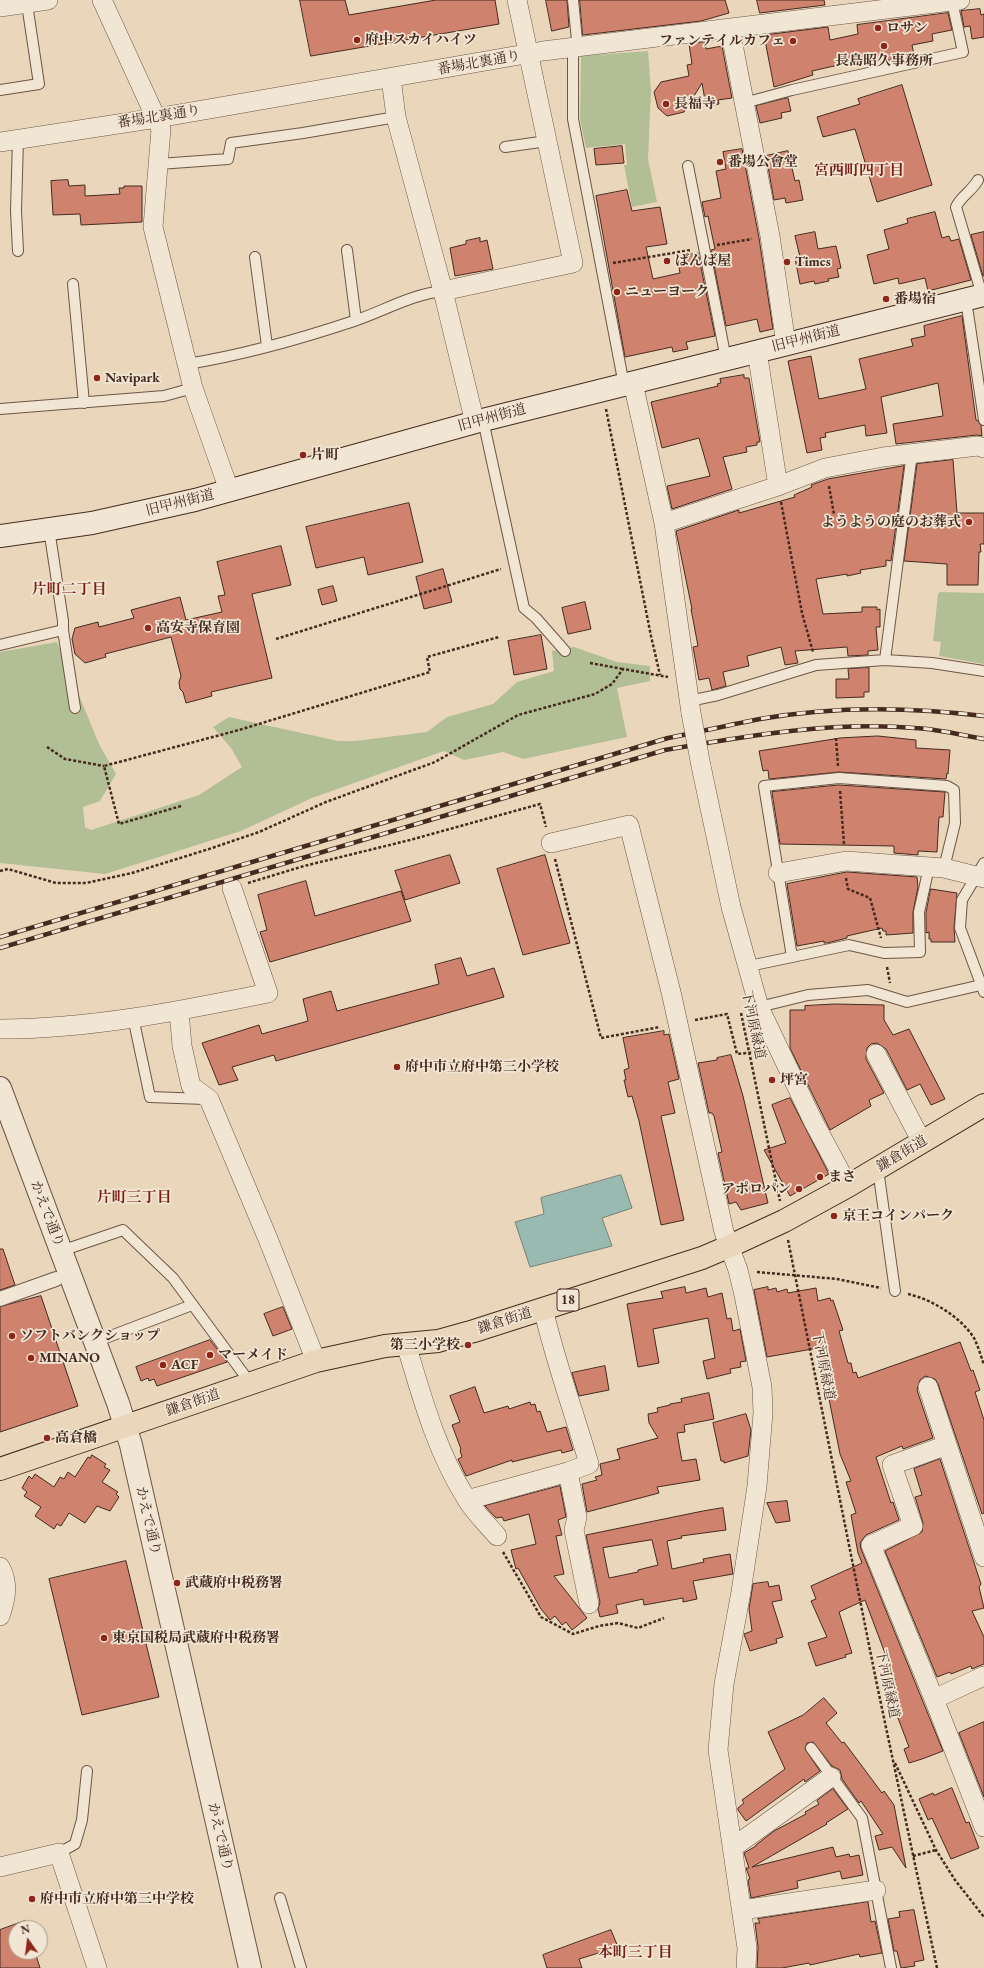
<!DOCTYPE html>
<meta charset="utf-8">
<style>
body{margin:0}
#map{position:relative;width:984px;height:1968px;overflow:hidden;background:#ead7bb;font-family:"EB Garamond",serif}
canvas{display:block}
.north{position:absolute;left:8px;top:1920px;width:40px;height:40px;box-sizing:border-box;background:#f1e5d3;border:1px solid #ac9a8b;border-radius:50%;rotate:346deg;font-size:11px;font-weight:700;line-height:16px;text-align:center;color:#452a1f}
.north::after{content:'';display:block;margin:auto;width:14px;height:18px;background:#8f2418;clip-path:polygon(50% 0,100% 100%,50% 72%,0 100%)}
</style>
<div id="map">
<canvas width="984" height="1968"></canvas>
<div class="north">N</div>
</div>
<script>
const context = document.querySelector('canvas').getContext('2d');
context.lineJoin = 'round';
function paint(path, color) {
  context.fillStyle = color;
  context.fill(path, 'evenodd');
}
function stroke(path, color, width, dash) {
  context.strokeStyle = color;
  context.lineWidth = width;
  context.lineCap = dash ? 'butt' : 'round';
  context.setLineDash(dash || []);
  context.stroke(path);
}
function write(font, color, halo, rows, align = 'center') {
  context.font = font + ' "EB Garamond","Noto Serif JP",serif';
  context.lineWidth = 3.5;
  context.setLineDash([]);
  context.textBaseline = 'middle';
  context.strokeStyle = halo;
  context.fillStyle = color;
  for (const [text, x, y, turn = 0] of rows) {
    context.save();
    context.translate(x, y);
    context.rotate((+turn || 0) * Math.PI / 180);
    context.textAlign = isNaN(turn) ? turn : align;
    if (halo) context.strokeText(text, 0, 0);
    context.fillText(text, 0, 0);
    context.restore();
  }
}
const green = new Path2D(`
 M648,51L651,91L648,159L657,202L632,207L624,165H627L625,144L586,148L580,119L581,56Z
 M940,592L984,593V664L939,656L941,642L933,641L938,594Z
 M57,642L99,744L116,774L100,801L83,807L85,827L91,830L199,795L242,767L231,748L213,727L229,717L338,741H355L427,732L447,717L493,704L517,682L554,671L552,651L574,647L617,662L650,666V681L617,688L627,737L523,759L503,752L464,760L444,751L312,798L241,831L105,874L0,863V652Z`);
const water = new Path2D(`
 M621,1175L632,1208L602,1218L612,1246L530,1267L515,1222L544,1214L541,1198Z`);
const building = new Path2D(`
 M300,0H345L349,15L436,0H495L499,24L311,56Z
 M546,0H567L569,27L552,31Z
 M580,0H725L729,13L701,21L583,35Z
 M757,0H824L825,5L760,13Z
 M980,9L981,15L984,14V37L972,39L970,26L964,27L961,11Z
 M948,13L952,30L932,34L933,41L912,45L914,55L881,62L880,59L865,62V59L812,71L813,75L774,87L764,35L828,27L830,40L858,34L857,25Z
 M705,42L706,49L722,46L732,98L718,100L719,104L706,106L702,83L684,112L667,116L658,108L654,92L661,82L689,76L687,65L692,64L689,44Z
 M902,85L932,185L877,202L855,129L823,137L817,117L860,104L858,99Z
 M788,98L791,111L781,113L782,118L760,123L756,106Z
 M622,146L624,163L596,165L594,149Z
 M742,149L759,238L773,329L760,332L757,319L726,326L711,250L715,249L708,216L705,217L702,202L721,198L716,171L726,169L723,152Z
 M788,151L795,181L799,180L803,200L786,203L785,198L774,200L766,156Z
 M68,180L69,186L85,185V196L120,194L119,188H124V186H142V222L81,225L80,214L53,215L51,181Z
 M627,190L632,211L660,207L667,244L646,247L653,279L680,273L677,256L698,253L715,336L686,342L688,349L673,352L672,347L625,357L596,196Z
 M935,212L942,238L949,236L951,241L959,239L971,280L928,291L925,278L899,284L898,278L874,284L867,255L889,249L884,230L908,223L907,219Z
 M815,232L818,249L836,246L841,268L837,269L839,277L828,279L829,281L815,284L814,281L800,284L795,258L800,257L795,236Z
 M984,232V276H983L971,235Z
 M480,238V242L487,240L493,269L455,276L450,248L466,244V241Z
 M962,316L976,420H977L981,425L982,436L977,435L896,444L893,424L943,416L938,383L881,397L887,433L866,436L865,425L825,433L826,437L820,438L822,450L807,453L788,361L811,356L819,399L866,389L859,359L913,346L911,339L925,336L924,326Z
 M744,375V378H749L760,442H757V445L746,447L747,452L723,457L732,489L672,509L667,486L710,476L699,438L662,448L651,402L718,386L717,384L721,383L720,379Z
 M953,460L957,513H984V544H980L981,552H979L978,585H947V564L904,561L917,464Z
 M904,466L891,561L886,560V566L860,570L861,573L847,576V574L816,579L823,614L862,612V607H877V610L880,609V627H876L878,650L868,651V655L848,656L847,647L795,651L798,663L785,665L781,647L747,656L749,666L723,672L726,686L712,690L709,678L699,680L693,647L698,646L691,609H692L676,531L739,510V513L795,497L794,495L812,487L811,485L828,479Z
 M409,503L423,562L368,575L364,557L316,568L306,527Z
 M281,546L291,585L252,594L272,678L211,692L212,696L186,703L183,692L180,689L179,682L181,676L171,637L105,654L106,657L85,663L75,654L72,639L75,628L98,622L99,627L134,618L131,610L180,597L186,620L222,612L218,596L225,595L217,562Z
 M443,569L452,602L424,609L416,577Z
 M333,586L337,601L322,605L318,590Z
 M585,602L591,629L568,634L562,608Z
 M541,635L547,669L514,675L508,641Z
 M869,668V692H864V697L836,698V679H849L848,669Z
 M878,736L916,740V748L950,750L948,774L947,773L946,779L839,772L769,779L768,770L763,771L759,751L840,738Z
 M839,785L945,792L943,817H939L937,852L918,851V855L894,853V846L780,844L772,792Z
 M450,855L460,883L405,900L395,871Z
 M545,855L570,943L523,955L497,869Z
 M847,872L917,877L918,887L913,912V933L886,935V931H883L882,928L847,936V938L827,943H824V941L797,946L787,884Z
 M306,881L315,916L401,891L411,921L270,962L260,932L267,930L258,895Z
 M931,889L957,893L954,928L955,942H931V939H929V932L926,933V913Z
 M461,958L467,976L494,968L504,997L276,1061L274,1055L232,1067L238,1080L219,1085L202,1043L259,1025L262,1034L308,1021L303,999L331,991L337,1011L439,984L435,965Z
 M835,1004L884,1005V1020L893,1035L909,1029L945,1099L931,1105L920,1084L907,1090L886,1049L877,1043L871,1044L867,1048L866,1059L884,1093L869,1100L871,1106L830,1130L790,1048V1010H805V1006Z
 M664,1031V1035L669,1034L679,1079L668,1082L675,1113L661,1116L684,1220L661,1225L639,1121L632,1096L628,1097L624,1080H626L624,1070L629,1068L623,1038Z
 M731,1055L743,1096L768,1203L741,1210L736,1202L729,1204L718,1153L722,1152L714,1116L712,1113H709L698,1063L717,1060V1058Z
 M790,1098L829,1174L790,1196L764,1150L786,1143L772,1105Z
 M0,1249H3L15,1285L0,1290Z
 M685,1287L686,1293L706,1288L708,1297L722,1293L727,1319L731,1318L733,1331L740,1329L746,1361L740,1362L741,1367L730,1369L731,1373L707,1379L703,1361L715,1358L708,1318L653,1329L659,1363L638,1367L627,1304L663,1298L661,1292Z
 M768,1287V1290L776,1288L777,1292L787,1289L788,1293L816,1288L818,1301L830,1298L831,1301L833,1300L843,1330L839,1331L848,1363H851L853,1373L856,1372L858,1378L960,1342L971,1371L973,1370L980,1390L975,1392L984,1420V1513L982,1514L938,1384L935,1379L925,1376L920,1380L917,1390L933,1438L903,1449L902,1446L876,1457L891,1503L893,1502L899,1520L866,1535L860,1543L861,1549L943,1751L922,1759L909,1763L904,1749L909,1747L890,1697L892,1696L887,1683L895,1680L865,1600L839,1612L852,1653L845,1655L846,1657L816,1666L808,1643L827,1637L811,1601L816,1599L811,1586L862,1563L858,1553L851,1515L856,1513L846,1482L851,1481L840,1454L829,1399L833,1398L818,1348L767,1357L754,1290Z
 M41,1296L78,1406L0,1432V1307Z
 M283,1307L292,1329L273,1336L264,1314Z
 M210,1340L227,1362L157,1386L154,1379L149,1381L148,1378L141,1381L136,1367Z
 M605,1366L609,1390L579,1396L572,1373Z
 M475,1387L484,1413L508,1406L509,1409L530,1402L531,1405L535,1404L537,1412L540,1411L547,1432L566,1427L573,1450L562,1453L561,1450L552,1452L512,1462V1460L466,1476L458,1459L462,1457L460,1450L461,1449L452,1425L460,1422L450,1396Z
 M709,1393L714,1419L684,1425L685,1432L677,1433L682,1461L696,1459L700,1480L657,1487L659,1493L587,1512L582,1484L597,1480L595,1477L602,1475L600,1464L620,1459L617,1449L658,1438L649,1423L648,1414L658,1412L657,1408L670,1405V1404L682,1402L681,1399Z
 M746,1414L751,1430L748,1456L724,1463V1461H721L713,1423Z
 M92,1455L106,1464L104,1467L110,1470L102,1482L118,1492L116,1494L119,1497L110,1511L97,1506L85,1523L69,1513L61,1526L57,1524L54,1529L35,1516L41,1507L24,1496L27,1492L22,1488L29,1476L32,1479L35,1474L54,1487L60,1477L64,1479L68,1472L75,1477L88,1457L90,1458Z
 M940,1459L981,1584L979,1587L984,1608L972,1611L984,1637V1664L972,1669L971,1666L951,1674L950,1672L937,1677L885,1551L922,1532L923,1523L915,1497L922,1495L914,1469Z
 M560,1486L566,1517L558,1520L562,1535L556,1536L564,1574L554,1576L587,1618L572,1630L566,1622L562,1625L555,1616L550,1620L541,1609L518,1568L516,1569L511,1550L536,1544L529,1514L504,1521L502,1517L496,1518L485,1506Z
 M787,1501L790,1521L776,1523L767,1503Z
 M723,1508L726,1530L681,1536L682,1538L667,1541L672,1569L704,1562L703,1559L730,1554L733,1574L693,1581L697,1599L683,1602V1598L644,1605L643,1599L616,1605L618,1613L600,1617L598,1609L600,1602L586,1535L703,1511ZM652,1540L658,1565L638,1570V1572L609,1578L603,1548Z
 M126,1561L159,1697L82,1715L49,1579Z
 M768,1582L769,1587L779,1585L782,1600L772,1602L783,1637L776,1639L777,1643L750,1651L744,1634L752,1631L749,1609L753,1584Z
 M824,1698L837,1713L826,1723L842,1743L844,1742L882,1793L884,1791L894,1805L906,1868L892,1847L879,1850L875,1836L883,1834L861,1801L859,1803L842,1779L840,1770L832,1766L813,1742L807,1743L805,1749L820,1771L805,1782L804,1779L746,1821L738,1810V1808L744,1803L742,1800L785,1769L768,1732L803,1715Z
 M984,1722V1797L959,1733Z
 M952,1788L966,1823L969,1822L979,1848L951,1859L932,1818L928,1820L919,1799L933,1793L934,1795Z
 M833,1789L848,1809L826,1823L827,1824L752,1867L833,1847L836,1857L849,1854L850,1857L859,1855L863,1875L842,1879L840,1871L797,1881L798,1888L751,1898L748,1880L750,1879L746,1868H749L744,1853L756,1846V1845L774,1831L806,1814L805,1812L819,1804L817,1801Z
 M868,1902L871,1922L875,1921L882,1953L860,1957L859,1954L810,1965L809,1963L782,1968H757L758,1947L755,1923H760L758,1919Z
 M914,1910L924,1960L914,1962L915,1966L901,1968L897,1951H894L888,1919L900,1917L899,1912Z
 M25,1921L27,1928H16V1952H35L40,1968H0V1930Z
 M611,1930L618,1947L579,1959L582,1968H547L543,1955Z`);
const path = new Path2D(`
 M717,245L752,239
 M613,263L691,250
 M606,409L651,636L660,675
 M829,486L834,514
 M781,502L802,613L813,652
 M276,639L501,569
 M590,663L623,669
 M836,738L838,766
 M47,747L65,759L104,766
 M840,791L844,844
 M181,806L119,824L104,766L239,730L430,672L427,657L499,637
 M555,859L601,1038L660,1027
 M0,871L8,869L56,883H86L132,873L209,849L259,832L326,802L435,762L518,715L595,694L612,684L623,669L668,677
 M846,878L848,889L870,898L881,938
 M248,883L304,866L410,840L540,804L546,827
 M887,967L890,983
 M741,1013L780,1201
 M695,1020L727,1014L737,1054L757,1052L758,1049
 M788,1240L877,1685L937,1968
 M757,1272L837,1279L881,1288
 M908,1294C931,1299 961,1317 974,1338C978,1346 981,1356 984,1365
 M503,1552L541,1617L573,1634L599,1626L618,1623L638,1628L664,1618
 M895,1763L936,1850L955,1880L984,1917
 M913,1856L936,1850`);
const service = new Path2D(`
 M573,0L577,40L573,56V119L624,385
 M0,90L39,84L27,4
 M744,103L792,90L963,52L952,1
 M505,147L547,141
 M159,164L228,159L231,143L303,133L396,117
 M688,166L726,359
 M978,180C972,191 961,196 956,207L982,295
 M347,250L356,320
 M18,251L16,211L18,139
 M255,257L267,346
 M73,284L84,403
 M966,300L984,420
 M187,364C243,355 300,339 354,321C384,311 412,294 443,291
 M0,409L164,396L193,388
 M483,420L524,608L536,618L565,651
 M63,630L75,708
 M0,645L63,630V621L49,529
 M885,660L912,453
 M689,701L718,695L816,665L885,660L932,663L984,671
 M984,863L962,900L960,928L984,992
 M792,957L849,945L884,953L920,952L919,912L929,867
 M749,966L792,957L764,786L839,778L947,786L954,790L955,823L944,868
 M759,1007L808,995L868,990L907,1002L981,985
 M133,1017L150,1097L205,1099
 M878,1169L895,1291
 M61,1251L123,1230L173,1278L251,1384
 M95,1342L192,1305
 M811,1748L862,1818L891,1968
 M59,1853L75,1844L82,1820L87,1771
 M280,1898L301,1968`);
const pedestrian = new Path2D(`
 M0,1299L56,1279`);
const minor = new Path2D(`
 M102,0L161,129L153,227L193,388L229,490
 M0,7L48,0
 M730,29L770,236L786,344
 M391,78L396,117L443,291L475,423
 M0,142L157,118L543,51L960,0
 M443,291L573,263L517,0
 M757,351L778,486
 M633,383L664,523L691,713
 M664,523L778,486L825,468L883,457L978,446L984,448
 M701,766L731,907L759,1007L813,1121L848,1186
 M551,843L629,825L671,992L724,1232L738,1270L744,1295L762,1387L763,1413L757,1486L741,1592L724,1684L718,1750L747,1948L746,1968
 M778,873L846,861L944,868L984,878
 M179,1011L182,1046L191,1086L209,1099L268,1239L316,1361
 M0,1029C90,1029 180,1011 268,993L232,888
 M876,1054L922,1142
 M406,1344C422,1397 436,1450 466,1498C474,1512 487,1524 497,1536
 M928,1387L984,1557
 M947,1445L892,1465L913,1526L871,1545L934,1699L984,1827
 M568,1472L577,1517L574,1530L589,1604
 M467,1500L568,1472L589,1464C574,1412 555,1361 543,1308
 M0,1567C9,1583 6,1599 0,1616
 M934,1699L984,1676
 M732,1848L831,1777
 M0,1867L59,1853L97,1968
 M742,1910L876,1890`);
const tertiary = new Path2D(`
 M0,1088L118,1403L131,1445L250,1968`);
const secondary = new Path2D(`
 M0,536L92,523L195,500L483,420L984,295`);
const primary = new Path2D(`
 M0,1469L316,1361L385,1346L438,1341L474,1331L702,1258L730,1246L784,1221L848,1186L984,1105`);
const rail = new Path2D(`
 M0,937L668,738C699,732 729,725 760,719C833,706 911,707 984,716
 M0,948L665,750C747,736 831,721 915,728C938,729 961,735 984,739`);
const minorBridge = new Path2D(`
 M691,713L701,766`);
const markers = [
 [878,28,4,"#8f2418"],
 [357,40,4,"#8f2418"],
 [793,41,4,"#8f2418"],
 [884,46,4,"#8f2418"],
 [666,104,4,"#8f2418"],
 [720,162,4,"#8f2418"],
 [667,261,4,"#8f2418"],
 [787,262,4,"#8f2418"],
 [617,292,4,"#8f2418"],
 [886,299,4,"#8f2418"],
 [97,378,4,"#8f2418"],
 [303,455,4,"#8f2418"],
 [969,522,4,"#8f2418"],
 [148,628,4,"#8f2418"],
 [397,1067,4,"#8f2418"],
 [772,1080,4,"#8f2418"],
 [820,1177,4,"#8f2418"],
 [799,1189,4,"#8f2418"],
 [834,1216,4,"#8f2418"],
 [12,1336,4,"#8f2418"],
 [468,1345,4,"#8f2418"],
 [210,1355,4,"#8f2418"],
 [31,1358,4,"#8f2418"],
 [163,1365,4,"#8f2418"],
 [47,1438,4,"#8f2418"],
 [177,1583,4,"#8f2418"],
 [104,1638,4,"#8f2418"],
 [32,1899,4,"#8f2418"]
];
const shields = [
 [568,1300,22]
];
const shieldNames = [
 ["18",568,1300]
];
const poiNames = [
 ["ロサン",886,28],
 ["府中スカイハイツ",365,40],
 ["ファンテイルカフェ",785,41,"right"],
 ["長島昭久事務所",884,61,"center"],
 ["長福寺",674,104],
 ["番場公會堂",728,162],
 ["ばんば屋",675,261],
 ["Times",795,262],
 ["ニューヨーク",625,292],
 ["番場宿",894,299],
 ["Navipark",105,378],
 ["片町",311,455],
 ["ようようの庭のお葬式",961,522,"right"],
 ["高安寺保育園",156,628],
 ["府中市立府中第三小学校",405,1067],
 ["坪宮",780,1080],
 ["まさ",828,1177],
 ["アポロパン",791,1189,"right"],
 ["京王コインパーク",842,1216],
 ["ソフトバンクショップ",20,1336],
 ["第三小学校",460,1345,"right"],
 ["マーメイド",218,1355],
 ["MINANO",39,1358],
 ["ACF",171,1365],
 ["高倉橋",55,1438],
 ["武蔵府中税務署",185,1583],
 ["東京国税局武蔵府中税務署",112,1638],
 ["府中市立府中第三中学校",40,1899]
];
const streetNames = [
 ["番場北裏通り",479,63,-10],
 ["番場北裏通り",159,117,-9],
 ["旧甲州街道",806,339,-14],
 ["旧甲州街道",492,418,-15],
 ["旧甲州街道",180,503,-14],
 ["下河原緑道",753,1025,78],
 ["鎌倉街道",902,1154,-31],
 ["かえで通り",47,1214,69],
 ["鎌倉街道",505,1321,-18],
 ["下河原緑道",823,1366,79],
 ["鎌倉街道",193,1403,-19],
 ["かえで通り",148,1521,77],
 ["下河原緑道",887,1684,78],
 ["かえで通り",220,1837,77]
];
const neighbourhoodNames = [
 ["宮西町四丁目",859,171],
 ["片町二丁目",69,590],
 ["片町三丁目",134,1198],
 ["本町三丁目",635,1953]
];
paint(green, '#b2bf94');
paint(water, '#98bab0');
stroke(water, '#778076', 1);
paint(building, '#cf826d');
stroke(building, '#452a1f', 1);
stroke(service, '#6e5546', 12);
stroke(pedestrian, '#6e5546', 16);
stroke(minor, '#6e5546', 20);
stroke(tertiary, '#6e5546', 24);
stroke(secondary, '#452a1f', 24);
stroke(primary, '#452a1f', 24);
stroke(path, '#452a1f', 2.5, [3, 2]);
stroke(service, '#f1e5d3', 10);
stroke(pedestrian, '#f1e5d3', 14);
stroke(minor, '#f1e5d3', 19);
stroke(tertiary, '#f1e5d3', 22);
stroke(secondary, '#f1e5d3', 22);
stroke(primary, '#ead7bb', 22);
stroke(rail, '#452a1f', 4.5);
stroke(rail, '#f1e5d3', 3, [9]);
stroke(minorBridge, '#6e5546', 20, []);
stroke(minorBridge, '#f1e5d3', 19);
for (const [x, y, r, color] of markers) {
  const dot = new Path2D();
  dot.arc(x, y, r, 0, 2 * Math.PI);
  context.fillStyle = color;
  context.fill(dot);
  stroke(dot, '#f1e5d3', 1.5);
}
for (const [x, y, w] of shields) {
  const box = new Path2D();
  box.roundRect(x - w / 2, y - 11, w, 22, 3);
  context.fillStyle = '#f1e5d3';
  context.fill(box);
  stroke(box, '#452a1f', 1);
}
write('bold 13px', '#452a1f', null, shieldNames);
write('bold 14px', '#452a1f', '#f1e5d3', poiNames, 'left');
write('14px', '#452a1f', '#f1e5d3', streetNames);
write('bold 15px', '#7a1f14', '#f1e5d3', neighbourhoodNames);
</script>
